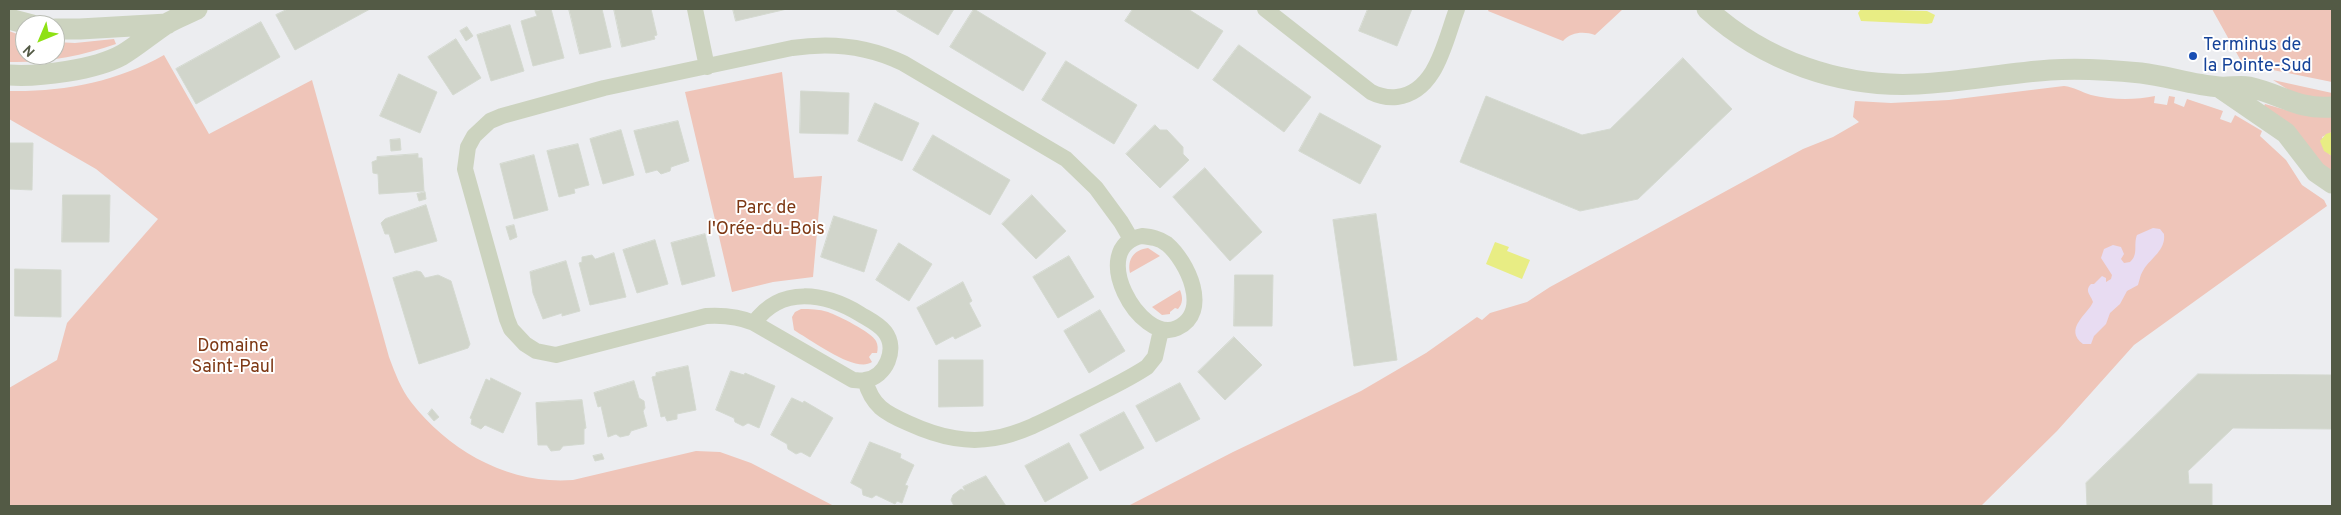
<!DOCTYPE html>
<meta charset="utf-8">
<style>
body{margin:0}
#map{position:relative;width:2341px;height:515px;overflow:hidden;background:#ecedf0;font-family:Overpass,sans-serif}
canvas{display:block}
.frame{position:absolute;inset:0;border:10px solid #535a45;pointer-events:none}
.north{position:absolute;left:15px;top:15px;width:50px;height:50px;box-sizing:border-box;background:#fff;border:1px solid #babdb5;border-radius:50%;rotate:225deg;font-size:14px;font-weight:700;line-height:20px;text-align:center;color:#535a45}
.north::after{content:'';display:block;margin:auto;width:18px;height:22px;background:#8ee114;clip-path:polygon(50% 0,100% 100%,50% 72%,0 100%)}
</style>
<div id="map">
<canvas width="2341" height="515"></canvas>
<div class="frame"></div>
<div class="north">N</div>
</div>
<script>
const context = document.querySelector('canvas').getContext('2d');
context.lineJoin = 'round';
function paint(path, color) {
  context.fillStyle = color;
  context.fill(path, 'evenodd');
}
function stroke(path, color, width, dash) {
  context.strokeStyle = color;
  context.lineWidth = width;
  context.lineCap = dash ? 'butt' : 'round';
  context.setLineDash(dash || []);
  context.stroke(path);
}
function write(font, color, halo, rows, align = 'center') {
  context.font = font + ' Overpass,sans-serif';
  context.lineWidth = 4;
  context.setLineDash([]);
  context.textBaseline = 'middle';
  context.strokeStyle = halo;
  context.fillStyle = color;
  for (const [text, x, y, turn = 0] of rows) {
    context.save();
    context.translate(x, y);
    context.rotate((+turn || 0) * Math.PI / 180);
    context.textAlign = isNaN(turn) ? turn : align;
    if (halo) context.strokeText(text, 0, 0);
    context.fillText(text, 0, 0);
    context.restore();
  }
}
const green = new Path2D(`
 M1489,9H1623L1595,35C1584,31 1571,32 1563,41L1488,11Z
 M2212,9H2332V82L2263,68L2241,61Z
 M9,31L25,37V55H55V42L75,43L114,39L116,44C81,56 46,63 9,62Z
 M164,55L209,134L312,80L389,357C395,373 401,389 411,402C449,451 509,485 573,480L696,451L720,452L751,463L834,506H9V388L57,360L67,323L158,219L96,169L9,119V91C63,92 116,82 164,55Z
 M782,72L794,178L822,176L813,277L773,282L732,292L685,92Z
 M2273,80L2332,93V98L2298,96Z
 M2064,86C2074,87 2081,92 2091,95C2112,100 2135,100 2155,96L2154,103L2167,105L2169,96L2175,97L2174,103L2184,107L2187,99L2223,111L2220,119L2231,123L2235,115L2262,131L2260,136L2286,160L2302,185L2324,200L2327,206L2134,345L2057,431L1981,506H1128L1233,452L1361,391L1426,353L1477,317L1482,320L1490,313L1527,302L1550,287L1803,149L1833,137L1859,122L1853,117L1855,101L1891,103L1949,100Z
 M2265,104L2300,114L2332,115V132L2322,137L2329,154L2332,156V174L2264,106Z
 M1148,248L1160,256L1130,273C1127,259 1134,250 1148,248Z
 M1180,290C1183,298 1183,303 1178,309L1175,308L1170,312V314L1162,315L1152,307Z
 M801,309C810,309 819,309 828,312C839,316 871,332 876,341C878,345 878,349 877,353H872L869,357L872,362C856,373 816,343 800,334L794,330L792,317L795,312Z`);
const sand = new Path2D(`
 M2153,228L2160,229L2164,234C2166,250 2151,258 2144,269C2140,275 2140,279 2138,285L2127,291L2120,304L2110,313L2106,324L2094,336L2091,344H2083C2063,329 2088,314 2093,302C2091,295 2084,291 2091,284H2094L2102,276L2106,278V282L2111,279L2112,275L2101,258L2104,249L2113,245L2121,247L2124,254L2121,259L2124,263L2130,262C2139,254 2133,245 2137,235Z`);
const water = new Path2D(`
 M1861,9L1927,11L1935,15L1932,23L1927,24L1861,21L1858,13Z
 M2332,132V156L2324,151L2320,141L2326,134Z
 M1495,242L1509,247L1507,251L1530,260L1522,279L1486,264Z`);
const building = new Path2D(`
 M288,9H370L295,50L276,15Z
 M545,9H551L564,58L533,66L521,21L537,16L535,11Z
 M569,9H602L611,47L580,54Z
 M614,9H651L657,35L654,36L655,39L622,47Z
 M733,9H787L736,21Z
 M898,9H954L938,35L897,11Z
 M974,9L1046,53L1023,91L950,47Z
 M1133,9H1188L1223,31L1198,69L1125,21Z
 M1368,9H1412L1397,46L1359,31Z
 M261,22L280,57L196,104L176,69Z
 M510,25L524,71L491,81L477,35Z
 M467,27L473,36L466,41L460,31Z
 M456,39L481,78L453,95L428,57Z
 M1239,45L1311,97L1284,132L1213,80Z
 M1683,58L1732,109L1638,199L1580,211L1460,162L1486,96L1582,135L1610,129Z
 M1066,61L1137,105L1114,144L1042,100Z
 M399,74L437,92L420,133L380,116Z
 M801,91L849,93L848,134L800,133Z
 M875,103L919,123L902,161L858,141Z
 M1320,113L1381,146L1360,184L1299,151Z
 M678,121L689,161L671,167L670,171L661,174L657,170L646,173L634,131Z
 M1155,125L1160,130H1167L1183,147V154L1189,160L1160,188L1126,154Z
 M621,130L634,175L603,184L590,139Z
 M933,135L1010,180L990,215L913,170Z
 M400,139L401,150L391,151L390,140Z
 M9,143H33L32,190L9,189Z
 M578,144L589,185L574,189L575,193L559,197L547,151Z
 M418,154V158H422L424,191L379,194L378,174L373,173L372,162L377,160V157Z
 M534,155L548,210L514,219L500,164Z
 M1205,168L1262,232L1230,261L1173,197Z
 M425,192L426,199L419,201L417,194Z
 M63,195H110L109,242H62Z
 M1032,195L1066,231L1036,259L1002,224Z
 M426,205L437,241L395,253L389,234H385L381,223L385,219Z
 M1376,214L1397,360L1354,366L1333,220Z
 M834,216L877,230L864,272L821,257Z
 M514,225L517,237L510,240L506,227Z
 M705,234L715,276L682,285L671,243Z
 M655,240L668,284L637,293L623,250Z
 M899,243L932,264L909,301L876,280Z
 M614,253L626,297L590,305L579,263L582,262V257L592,255L595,259Z
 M1069,256L1094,297L1058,318L1033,277Z
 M566,261L580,311L562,316V313L543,319L533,293L530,272Z
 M15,269L61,270V317L15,316Z
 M417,271L421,272L425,278L438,275L451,281L470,344L468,348L419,364L393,278Z
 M1235,275H1273L1272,326H1234Z
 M963,282L972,301L969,303L981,326L955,339L953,336L936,345L917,308Z
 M1100,310L1125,351L1089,373L1064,331Z
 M1234,337L1262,365L1225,400L1198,372Z
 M939,360H983V406L939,407Z
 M688,366L696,410L677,414V419L667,421L665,416L661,417L652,377L656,376V373Z
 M731,371L744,375L745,373L775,386L759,428L748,423L743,426L735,422L734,418L716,410Z
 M2198,374L2332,375V429L2233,428L2188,471L2189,484H2212V506H2087L2086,483Z
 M491,378L521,393L503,433L485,425L481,429L471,424L472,419L470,418L486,379L490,381Z
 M634,381L639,398L644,401L645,408L643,411L647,426L631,431L629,435L620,437L616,434L608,437L601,406L598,407L594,393Z
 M1180,383L1200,419L1156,442L1136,406Z
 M792,398L803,403L804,401L833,418L810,457L801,452L796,454L788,449L787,444L771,435Z
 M582,400L586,428L584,429V444L563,446L560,450L551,451L547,445H538L536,403Z
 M432,409L439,417L434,421L428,414Z
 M1124,412L1144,448L1100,471L1080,435Z
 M870,442L901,454L900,458L914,465L905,485L908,486L902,503L897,501L895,504L876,495L872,498L863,495L862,489L851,483Z
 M1069,443L1088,478L1045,502L1025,466Z
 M602,454L604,459L595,461L593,456Z
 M986,476L1006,506H954L951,500L953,495L961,489L965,491L963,487Z`);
const minor = new Path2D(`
 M695,9L707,67
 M1265,9L1371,92C1379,96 1388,98 1397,97C1437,92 1445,40 1457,9
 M1142,236C1151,237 1159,238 1167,244C1187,261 1212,312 1177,328C1140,345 1086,247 1142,236Z
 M754,323C781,285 825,293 860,314C868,319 879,324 885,332C898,349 886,377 865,380C861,381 857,380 853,380L754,323C738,316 723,315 706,316L556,355L536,351L525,344L511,329L507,319L465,169L468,147L474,136L490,121L502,116L604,88L792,48C831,42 868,46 903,63L1066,159L1096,188L1121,222L1131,239
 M865,380C872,406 885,413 908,423C980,456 1015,436 1080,403C1103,391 1126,381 1147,367L1155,357L1161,330`);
const tertiary = new Path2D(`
 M1707,9C1764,61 1841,88 1918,84C1963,82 2006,73 2050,70C2080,68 2111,70 2141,73C2167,76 2192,85 2219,87C2229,88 2239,85 2249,87C2281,94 2298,110 2332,107
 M9,19L32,25
 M55,29H80L167,24
 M9,75C39,77 95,70 122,55C137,46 151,34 166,24C176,18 187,14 197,9
 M2219,87L2286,133L2316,172L2332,183`);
const markers = [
 [2193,56,5,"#1a4fb4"]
];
const transitNames = [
 ["Terminus de",2203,46],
 ["la Pointe-Sud",2203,67]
];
const parkNames = [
 ["Parc de",766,209],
 ["l'Orée-du-Bois",766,230],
 ["Domaine",233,347],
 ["Saint-Paul",233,368]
];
paint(green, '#efc5b9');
paint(sand, '#e8dcf2');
paint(water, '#e8ed84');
paint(building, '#d1d5cb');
stroke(building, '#d4d9d0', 1);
stroke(minor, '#ccd3bf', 16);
stroke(tertiary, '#ccd3bf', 21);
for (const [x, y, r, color] of markers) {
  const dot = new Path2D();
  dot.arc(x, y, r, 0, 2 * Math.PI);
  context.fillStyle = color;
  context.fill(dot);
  stroke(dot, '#fff', 2);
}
write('18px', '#164399', '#fff', transitNames, 'left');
write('18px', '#7d3814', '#fff', parkNames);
</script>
